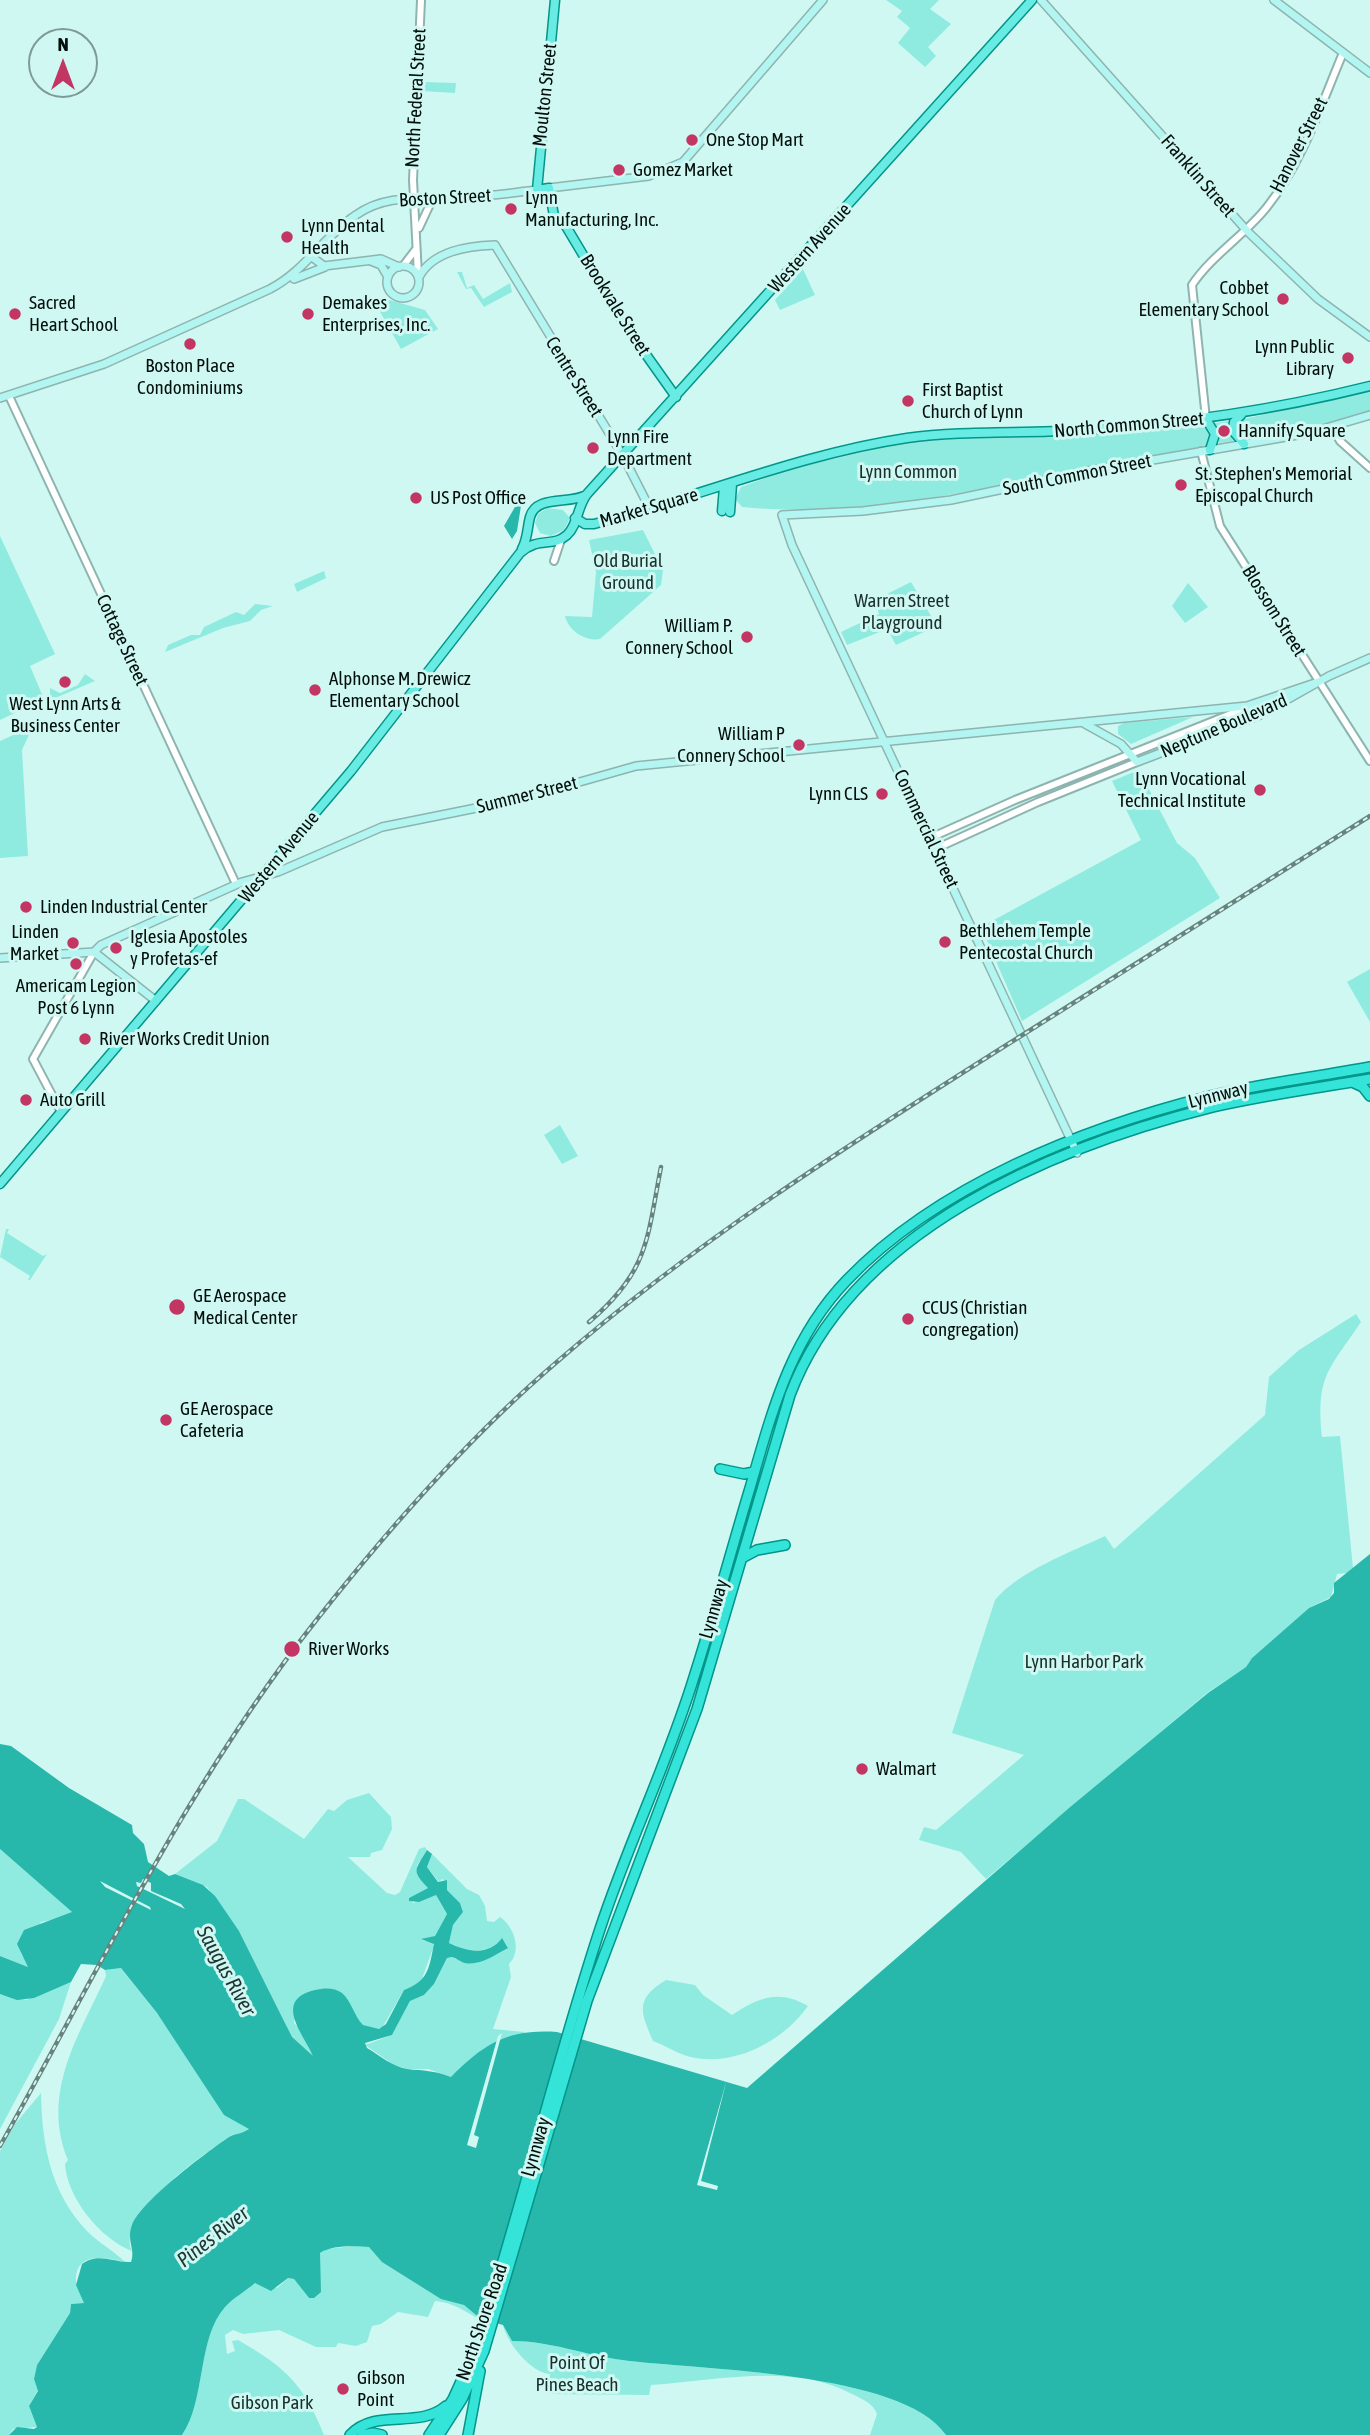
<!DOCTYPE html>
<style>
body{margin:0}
#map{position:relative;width:1370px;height:2435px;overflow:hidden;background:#d0f8f2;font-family:"Asap Condensed",sans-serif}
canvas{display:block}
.north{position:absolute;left:28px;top:28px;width:70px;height:70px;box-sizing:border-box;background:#d0f8f2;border:2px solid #7e9b96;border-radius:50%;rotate:0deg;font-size:19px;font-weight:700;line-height:28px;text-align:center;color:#030f0d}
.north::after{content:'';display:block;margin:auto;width:24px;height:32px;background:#c33562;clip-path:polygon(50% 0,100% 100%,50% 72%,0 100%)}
</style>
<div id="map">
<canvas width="1370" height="2435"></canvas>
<div class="north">N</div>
</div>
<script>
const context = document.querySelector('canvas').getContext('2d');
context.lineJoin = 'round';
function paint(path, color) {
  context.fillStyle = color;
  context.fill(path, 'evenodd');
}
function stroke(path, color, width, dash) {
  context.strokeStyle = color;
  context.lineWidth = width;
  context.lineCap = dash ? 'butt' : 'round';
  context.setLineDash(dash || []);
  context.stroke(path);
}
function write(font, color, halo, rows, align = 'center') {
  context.font = font + ' "Asap Condensed",sans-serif';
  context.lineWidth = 6;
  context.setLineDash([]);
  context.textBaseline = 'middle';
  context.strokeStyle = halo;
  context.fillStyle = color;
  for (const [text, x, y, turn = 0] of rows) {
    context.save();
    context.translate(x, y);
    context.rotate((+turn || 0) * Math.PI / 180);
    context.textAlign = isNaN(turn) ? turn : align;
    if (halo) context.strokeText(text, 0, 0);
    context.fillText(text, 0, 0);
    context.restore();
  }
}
const green = new Path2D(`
 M886,0H939L930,9L951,24L928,47L936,56L925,67L898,43L910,28L897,17L902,11Z
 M423,82L456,83L455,93L422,91Z
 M803,269L815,295L780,310L775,300Z
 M457,272H462L467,288L474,285L483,299L510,283L512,292L484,307L471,288L466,289Z
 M386,299L425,310L438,329L401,349L374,301Z
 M1370,391V411L1329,424L1250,439L1244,438L1238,430L1244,419Z
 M1229,421L1233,441L1219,443L1215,423Z
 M1200,423L1212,434L1208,446L1203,447C1159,455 1115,462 1071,471C962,493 855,518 742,507L735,499L741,487L790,469L910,441L1120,431Z
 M547,508L563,510L570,518L564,530L551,536L540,533L535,523L538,514Z
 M643,530L663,570L661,585L600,639C585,642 568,630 565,616L592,617L596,572L589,540Z
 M0,536L55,654L30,666L44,699L0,720Z
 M324,571L326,578L297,592L294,584Z
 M911,582L937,626L896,645L887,629L847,645L841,632L879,614L875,600Z
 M1188,583L1208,607L1185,623L1172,606Z
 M255,604L273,606L261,610L250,621L223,628L165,652L168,645L191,635H200L204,627L236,612L244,615Z
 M85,674L95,681L46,702L50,697V688L60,693L78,685Z
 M1193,717L1131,744L1118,734V726L1124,723Z
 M33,726L22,750L28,856L0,858V741Z
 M1139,770L1177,843L1195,858L1220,898L1022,1021L981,927L1141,840L1112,781Z
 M1370,969V1022L1347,982Z
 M560,1125L578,1156L562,1164L544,1135Z
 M6,1229H9L7,1233L43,1256L47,1254L30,1280H28L30,1276L0,1257Z
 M1356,1314L1361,1322C1328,1371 1316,1376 1322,1437L1340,1436L1353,1568L1347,1573L1337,1574L1331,1597L1309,1608L1252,1658L1246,1667L1207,1693L986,1879L961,1852L919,1840L924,1827L936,1830L1024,1755L952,1733L995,1600C1019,1571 1071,1552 1105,1536L1114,1549L1265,1415L1269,1377L1299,1350Z
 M369,1793L391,1817L392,1829L382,1850L371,1853L370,1857H348L387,1893L395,1895L400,1892L419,1849L425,1847L427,1850L417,1865V1875L428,1888L409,1898L413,1903L436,1895L447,1914L435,1936L421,1940L433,1942L434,1946L420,1984L404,1990L382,2028C348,2038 359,1985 320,1990C310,1991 303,1995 296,2003L294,2023L359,2089L304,2098L286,2025L239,1931L207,1887L175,1874L217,1841L238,1799H244L304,1839L328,1809L334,1811L347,1800Z
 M0,1849L72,1912L69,1916L41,1922L21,1953L30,1966L28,1967L0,1956Z
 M432,1854L467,1889L479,1895L485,1906L487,1921L494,1922L500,1917C515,1927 522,1952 509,1964L511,1977L493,2029L525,2032L454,2078L428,2069H407L394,2065L365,2045L392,2035L410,2001L424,1995L434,1984L447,1958C455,1956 456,1960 463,1962C477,1967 496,1955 508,1947L502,1939C487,1956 466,1951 449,1943L453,1925L463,1912L460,1903L447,1890V1882L442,1879L439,1882L427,1867Z
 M121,1968L249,2129C242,2134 235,2133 229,2137C202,2155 115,2216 132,2251C99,2238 67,2197 65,2164L68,2160C40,2092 80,2034 106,1976L105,1970Z
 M666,1980L695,1985L703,1995L732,2015C758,1997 780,1989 808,2006C782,2043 729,2070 684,2055C673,2051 664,2045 653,2041C640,2011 635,1999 666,1980Z
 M71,1982L59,2019L0,2129V1994L26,2000Z
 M41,2093C42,2144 50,2193 88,2232C99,2243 114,2251 125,2262C106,2257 75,2251 76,2281C77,2290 84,2295 84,2303L71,2304L70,2313L37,2365L34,2379L38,2390L29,2406L37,2427L13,2429L9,2435H0V2151L15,2124Z
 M355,2246L374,2247L498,2327C476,2321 458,2302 435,2301L428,2317L398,2312L381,2324L372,2326L367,2342L356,2346L338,2343L336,2347H316L279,2330L243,2334L233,2330L225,2335L227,2354L235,2351L232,2341L238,2340C285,2367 304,2384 324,2435H182C206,2401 197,2337 225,2306C233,2298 246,2291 255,2283L277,2288L288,2278L294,2279L309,2298L321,2289L318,2265L320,2253L325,2249Z
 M503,2325L512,2341C550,2341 585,2355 622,2360C697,2370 903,2371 946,2435H870L877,2414C873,2403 862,2399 852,2394C792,2362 716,2381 651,2385L649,2395L549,2394L550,2374C531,2373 507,2343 503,2325Z`);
const water = new Path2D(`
 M523,493L517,531L512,539L504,526Z
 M1370,1554V2435H946C903,2371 697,2370 622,2360C585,2355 550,2341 512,2341L503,2325L481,2319L464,2305L441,2299L382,2262L369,2247C354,2246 332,2245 320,2253L321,2292L314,2298H309L294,2279L288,2278L271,2291L255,2283C246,2291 233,2298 225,2307C197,2338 206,2401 182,2435H9L17,2427L34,2429L37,2427L29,2406L38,2391L34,2379L37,2365L70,2313L71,2304L84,2303L76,2285L82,2264C99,2252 113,2263 131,2262C136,2250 126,2240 132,2225C141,2201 207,2152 229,2137C236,2133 242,2134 249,2129L224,2115L157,2013L121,1968L105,1970L97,1965L81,1964L71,1982L34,1998L17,2000L0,1994V1956L28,1967L17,1944L24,1930L72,1912L0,1849V1744L11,1746L69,1788L132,1825L133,1833L144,1844L148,1862L169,1876L175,1874L203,1885L215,1896L239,1931L292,2037L313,2056C306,2037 271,2000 315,1990C324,1988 334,1987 342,1993C352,2002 354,2016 363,2025L379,2029L386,2024L404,1990C428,1981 429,1969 434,1944L421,1939L435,1936L447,1914L436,1895L419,1902L409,1901V1898L428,1888C412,1871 414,1871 427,1850L432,1854L427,1867L438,1882L447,1880V1890L460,1903L463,1912L453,1925L449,1943C466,1951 488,1957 502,1938L508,1948C495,1955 476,1968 462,1962C455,1959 455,1956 447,1958L434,1984L424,1995L410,2001L392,2035L365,2043L367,2048C379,2055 393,2067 407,2069C424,2071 433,2070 451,2077C485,2043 508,2029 557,2032L747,2088L1069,1808L1208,1693L1246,1667L1252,1658L1309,1608L1329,1599L1334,1593V1583Z`);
const pier = new Path2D(`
 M143,1879L151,1883V1891L181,1904L185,1909L137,1886L136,1882L141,1883Z
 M100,1881L150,1907L151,1910L105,1887Z
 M502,2033L474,2135L479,2137L476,2148L467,2145L498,2036Z
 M727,2079L701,2181L718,2186L717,2190L697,2185Z`);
const tertiary = new Path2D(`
 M419,228L433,198
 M403,266L416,249
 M418,275L413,180L421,0
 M9,396L236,884
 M1206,419L1192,285C1212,255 1245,235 1267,207C1302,163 1321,105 1343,53
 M1332,427L1340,441L1370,468
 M1201,451L1220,526L1370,761
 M554,561L561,540
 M930,838L1015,800L1246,708
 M935,849L1038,802L1137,762
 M61,1112L33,1059L94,952`);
const secondary = new Path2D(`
 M1041,0L1248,232L1318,299L1370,337
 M1274,0L1370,73
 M549,188L649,176L683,162L823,0
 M312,257L324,266L381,259L399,267
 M371,261L381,265L388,277
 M387 282a16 16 0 1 1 32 0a16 16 0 1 1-32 0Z
 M419,277C433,251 467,246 495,245L623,456L650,509
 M294,279L325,267
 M0,398L104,364L270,289C305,271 323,237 356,215C387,193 420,200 456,198C483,197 510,193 537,190
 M1085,724L1121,744L1137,762L1260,715L1329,676L1370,658
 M94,952L156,1001
 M0,958L94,952L101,945L242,882L278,872L382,827L516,800L636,766L1247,706L1318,682
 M1077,1153L792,545L782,515L863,511L951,500L1089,471L1309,433L1370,415`);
const primary = new Path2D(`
 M555,0L537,190L549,188L554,216L564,223L625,325L676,397
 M1241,415L1234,422L1233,431L1244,444
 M1206,419L1215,434L1210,450
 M722,511L724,487
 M730,512L732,484
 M575,518L585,524H594C698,497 800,454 907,438C964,430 1024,434 1082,430C1181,424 1274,410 1370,386
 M522,549C528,538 527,528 530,517C536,495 568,504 584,496
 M0,1184L351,771L520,553C539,536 552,548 567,535C578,525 577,507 587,494L1032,0`);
const trunk = new Path2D(`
 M1352,1082L1363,1087L1370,1096
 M720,1469L744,1474L754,1472
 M742,1558L757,1550L785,1545
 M350,2435C376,2407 418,2430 446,2406
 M362,2435L373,2433L382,2435
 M429,2435L453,2399L477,2346C522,2207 555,2065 601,1926C629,1842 668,1762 694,1677C714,1615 731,1551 750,1488C772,1412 790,1339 847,1280C938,1185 1083,1128 1210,1096C1263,1083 1317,1077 1370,1067
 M439,2435L462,2399L484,2351L587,2001L697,1709L790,1395C852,1230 1053,1147 1213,1107C1265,1095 1318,1088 1370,1079
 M468,2435L480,2371`);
const rail = new Path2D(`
 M589,1322C649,1271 647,1239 661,1167
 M0,2146C100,1968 190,1779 318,1618C390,1527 469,1437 558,1361C694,1243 845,1147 997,1051C1122,973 1246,894 1370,816`);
const markers = [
 [692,140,7,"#c33562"],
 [619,170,7,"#c33562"],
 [511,209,7,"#c33562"],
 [287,237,7,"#c33562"],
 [1283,299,7,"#c33562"],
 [15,314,7,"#c33562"],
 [308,314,7,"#c33562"],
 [190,344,7,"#c33562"],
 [1348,358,7,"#c33562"],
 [908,401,7,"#c33562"],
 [1224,431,7,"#c33562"],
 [593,448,7,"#c33562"],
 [1181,485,7,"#c33562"],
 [416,498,7,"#c33562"],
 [747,637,7,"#c33562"],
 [65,682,7,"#c33562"],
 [315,690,7,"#c33562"],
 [799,745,7,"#c33562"],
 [1260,790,7,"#c33562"],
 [882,794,7,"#c33562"],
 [26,907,7,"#c33562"],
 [945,942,7,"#c33562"],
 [73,943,7,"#c33562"],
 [116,948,7,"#c33562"],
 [76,964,7,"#c33562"],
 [85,1039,7,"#c33562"],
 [26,1100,7,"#c33562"],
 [177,1307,9,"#c33562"],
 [908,1319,7,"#c33562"],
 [166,1420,7,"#c33562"],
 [292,1649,9,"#c33562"],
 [862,1769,7,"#c33562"],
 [343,2389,7,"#c33562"]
];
const streetNames = [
 ["Moulton Street",545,95,-84],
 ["North Federal Street",416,98,-87],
 ["Hanover Street",1299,145,-63],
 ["Franklin Street",1198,176,49],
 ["Boston Street",445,198,-3],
 ["Western Avenue",810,248,-48],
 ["Brookvale Street",615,305,58],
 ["Centre Street",574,377,58],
 ["North Common Street",1129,425,-5],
 ["South Common Street",1077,475,-11],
 ["Market Square",649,508,-16],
 ["Blossom Street",1274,611,58],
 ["Cottage Street",122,640,65],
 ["Neptune Boulevard",1224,726,-23],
 ["Summer Street",527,795,-14],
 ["Commercial Street",926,829,65],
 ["Western Avenue",279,857,-50],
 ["Lynnway",1218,1095,-14],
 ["Lynnway",714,1609,-74],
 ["Lynnway",536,2147,-74],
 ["North Shore Road",482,2322,-71]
];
const poiNames = [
 ["One Stop Mart",706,140],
 ["Gomez Market",633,170],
 ["Lynn",525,198],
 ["Manufacturing, Inc.",525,220],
 ["Lynn Dental",301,226],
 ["Health",301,248],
 ["Cobbet",1269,288,"right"],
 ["Elementary School",1269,310,"right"],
 ["Sacred",29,303],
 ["Heart School",29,325],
 ["Demakes",322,303],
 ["Enterprises, Inc.",322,325],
 ["Lynn Public",1334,347,"right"],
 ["Library",1334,369,"right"],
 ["Boston Place",190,366,"center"],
 ["Condominiums",190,388,"center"],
 ["First Baptist",922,390],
 ["Church of Lynn",922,412],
 ["Hannify Square",1238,431],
 ["Lynn Fire",607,437],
 ["Department",607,459],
 ["St. Stephen's Memorial",1195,474],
 ["Episcopal Church",1195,496],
 ["US Post Office",430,498],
 ["William P.",733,626,"right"],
 ["Connery School",733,648,"right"],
 ["Alphonse M. Drewicz",329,679],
 ["Elementary School",329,701],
 ["West Lynn Arts &",65,704,"center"],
 ["Business Center",65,726,"center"],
 ["William P",785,734,"right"],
 ["Connery School",785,756,"right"],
 ["Lynn Vocational",1246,779,"right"],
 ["Technical Institute",1246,801,"right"],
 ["Lynn CLS",868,794,"right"],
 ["Linden Industrial Center",40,907],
 ["Bethlehem Temple",959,931],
 ["Pentecostal Church",959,953],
 ["Linden",59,932,"right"],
 ["Market",59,954,"right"],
 ["Iglesia Apostoles",130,937],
 ["y Profetas-ef",130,959],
 ["Americam Legion",76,986,"center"],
 ["Post 6 Lynn",76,1008,"center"],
 ["River Works Credit Union",99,1039],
 ["Auto Grill",40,1100],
 ["GE Aerospace",193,1296],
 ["Medical Center",193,1318],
 ["CCUS (Christian",922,1308],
 ["congregation)",922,1330],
 ["GE Aerospace",180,1409],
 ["Cafeteria",180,1431],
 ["River Works",308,1649],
 ["Walmart",876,1769],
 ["Gibson",357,2378],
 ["Point",357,2400]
];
const parkNames = [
 ["Lynn Common",908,472],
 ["Old Burial",628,561],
 ["Ground",628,583],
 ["Warren Street",902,601],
 ["Playground",902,623],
 ["Lynn Harbor Park",1084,1662],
 ["Point Of",577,2363],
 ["Pines Beach",577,2385],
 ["Gibson Park",272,2403]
];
const waterNames = [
 ["Saugus River",226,1971,61],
 ["Pines River",213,2237,-38]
];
paint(green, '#8febe0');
paint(water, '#28b7ab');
paint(pier, '#d0f8f2');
stroke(tertiary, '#8eb4af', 10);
stroke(secondary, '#8eb4af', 10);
stroke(primary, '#02958a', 11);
stroke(trunk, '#02958a', 12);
stroke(tertiary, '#fff', 6);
stroke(secondary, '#b3f5f0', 7);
stroke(primary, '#67ebe2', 8);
stroke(trunk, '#34e4d8', 9);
stroke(rail, '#68827e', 4.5);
stroke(rail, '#d0f8f2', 2, [5]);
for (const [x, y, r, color] of markers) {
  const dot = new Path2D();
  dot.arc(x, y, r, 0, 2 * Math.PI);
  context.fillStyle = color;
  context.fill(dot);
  stroke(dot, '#d0f8f2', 2.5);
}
write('19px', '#030f0d', '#d0f8f2', streetNames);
write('19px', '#030f0d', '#d0f8f2', poiNames, 'left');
write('19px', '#19302d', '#d0f8f2', parkNames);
write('italic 21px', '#1f3533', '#d0f8f2', waterNames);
</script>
